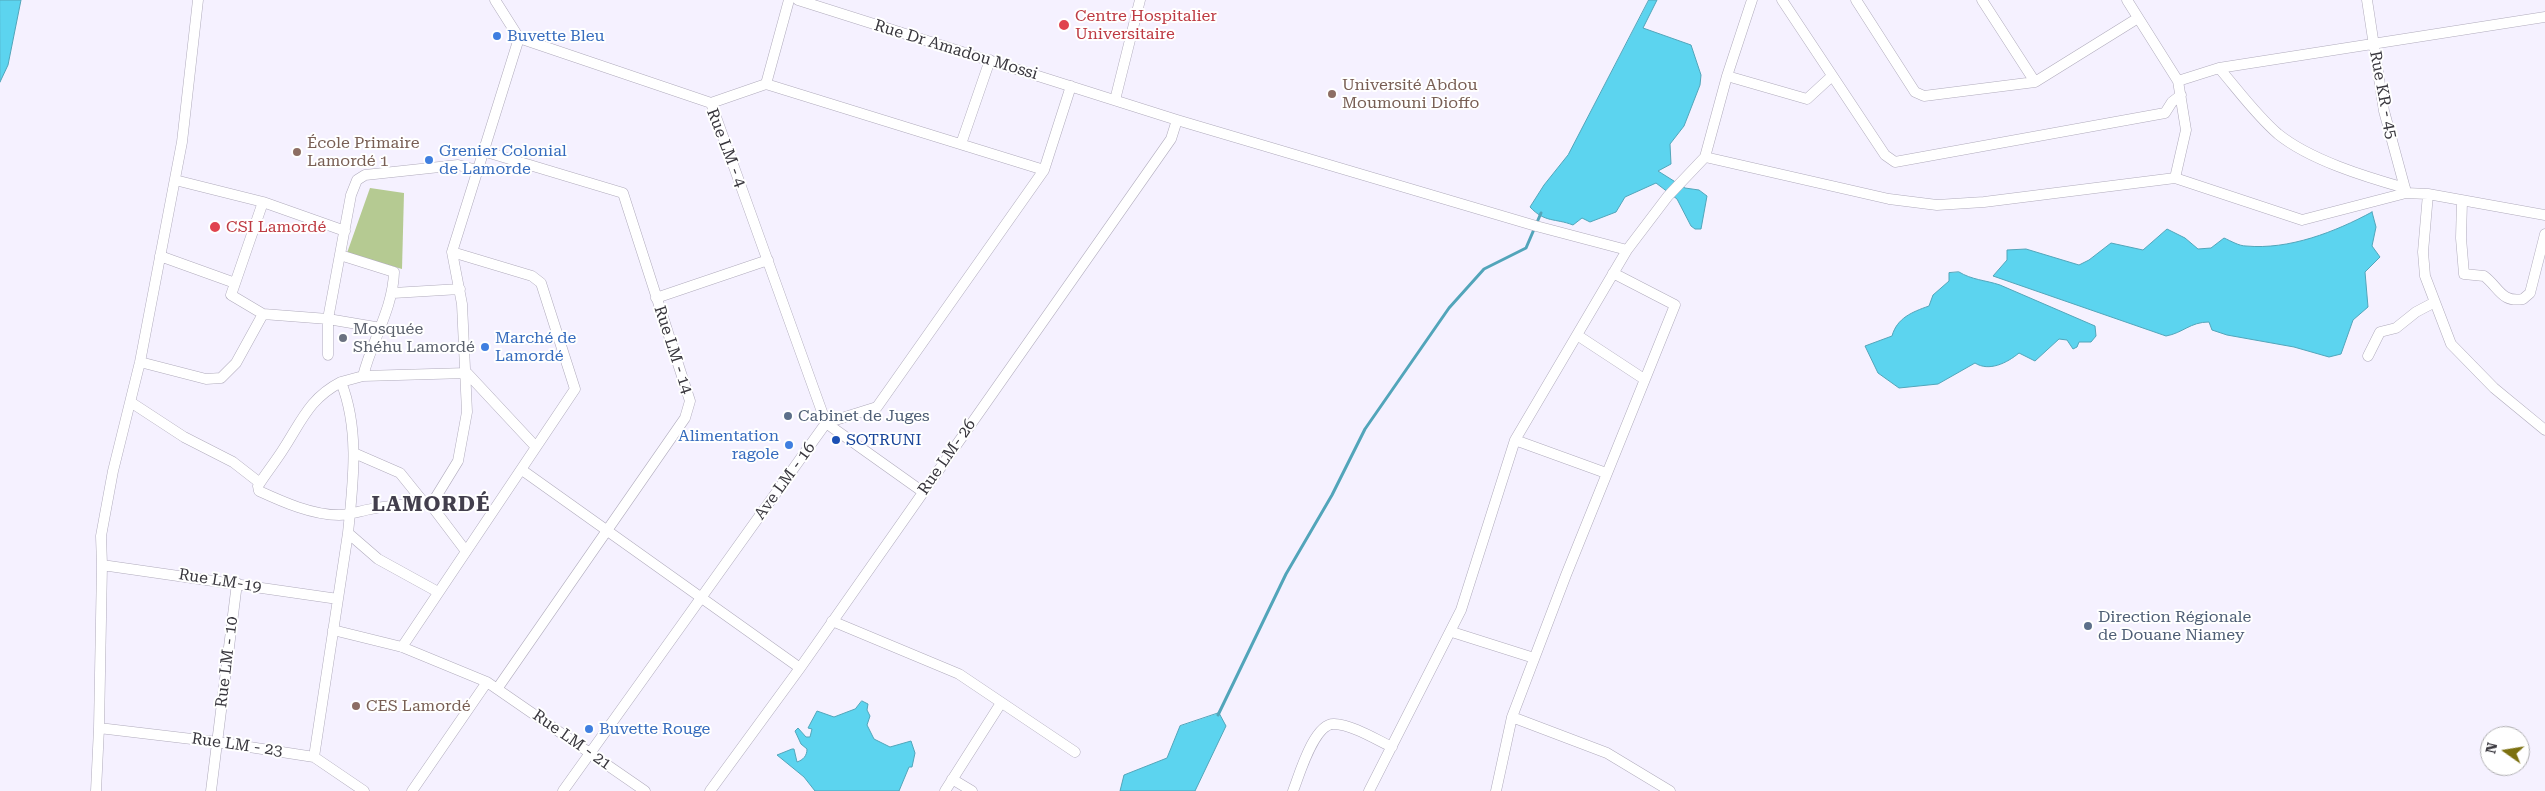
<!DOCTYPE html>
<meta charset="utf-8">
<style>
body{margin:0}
#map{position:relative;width:2545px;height:791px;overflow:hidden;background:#f5f1ff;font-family:"Roboto Serif",serif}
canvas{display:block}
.north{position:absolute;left:2480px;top:726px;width:50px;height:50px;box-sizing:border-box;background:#fff;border:1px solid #b0afb2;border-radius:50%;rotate:283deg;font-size:14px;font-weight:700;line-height:20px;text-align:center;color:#39373e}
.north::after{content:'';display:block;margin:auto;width:18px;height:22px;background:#7c7010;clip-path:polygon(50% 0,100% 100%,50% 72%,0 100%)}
</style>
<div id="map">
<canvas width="2545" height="791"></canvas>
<div class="north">N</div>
</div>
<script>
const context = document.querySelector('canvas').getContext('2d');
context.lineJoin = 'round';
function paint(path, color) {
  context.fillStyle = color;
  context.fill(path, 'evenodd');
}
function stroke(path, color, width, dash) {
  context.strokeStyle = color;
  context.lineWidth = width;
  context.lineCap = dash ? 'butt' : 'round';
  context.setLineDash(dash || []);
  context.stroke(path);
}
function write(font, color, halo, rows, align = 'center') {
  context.font = font + ' "Roboto Serif",serif';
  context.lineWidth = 4;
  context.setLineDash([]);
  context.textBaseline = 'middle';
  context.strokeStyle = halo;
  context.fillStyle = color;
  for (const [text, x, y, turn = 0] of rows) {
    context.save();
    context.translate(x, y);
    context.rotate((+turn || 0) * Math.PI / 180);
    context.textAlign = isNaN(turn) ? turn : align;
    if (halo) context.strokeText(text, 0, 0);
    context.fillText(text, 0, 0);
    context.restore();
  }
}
const green = new Path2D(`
 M370,188L404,193L402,269L347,253Z`);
const water = new Path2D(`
 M0,0H21L8,65L0,82Z
 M1649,0H1657L1643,28L1691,45L1701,75L1700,85L1684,126L1670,144L1671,164L1658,171L1685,188L1699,190L1707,196L1701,229H1695L1691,226L1677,199L1656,183L1625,197L1616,212L1590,222L1582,218L1573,225C1555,218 1545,223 1530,207L1544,185L1568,155Z
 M2372,212L2376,227L2372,246L2380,257L2365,272L2368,307L2353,320L2341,354L2329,357L2294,347L2227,335L2212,330L2209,322C2190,322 2183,333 2166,336L1993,276L2007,260V250L2026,249L2079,265L2089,260L2111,243L2143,250L2167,229L2185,238L2198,249L2211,248L2224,238C2231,241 2239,246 2246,246C2289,250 2335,232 2372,212Z
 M1959,272C1972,280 1985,280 2000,285L2095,326L2096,336L2091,342H2079L2077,347L2073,349L2067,340L2059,339L2035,361L2019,353C2007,363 1989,372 1975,363L1938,384L1899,388L1878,373L1865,346L1892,336C1897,318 1912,312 1929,306L1933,295L1949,281V273Z
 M862,701L868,704L867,710L870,716L867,725L874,739L890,747L911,741L915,753L912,767H909L899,791H815L804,777L777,755L792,749H794L797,762C803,760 807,756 807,749L801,744L795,731L798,728L806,737H810L812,729L808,728L817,711L834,717L855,709Z
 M1219,713L1226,726L1195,791H1120L1124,775L1167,758L1180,726Z`);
const stream = new Path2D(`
 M1218,715L1286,574L1332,495L1365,429L1449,308L1484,269L1526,248L1541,213`);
const minor = new Path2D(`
 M495,0L519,38L711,103L826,423
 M798,0L1177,120L1536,226L1627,250
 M1782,0L1885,155L1895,162L2165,113L2172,102L2181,95
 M1856,0L1915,92L1924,96L2035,82L2138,18
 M1982,0L2035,82
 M2127,0L2178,81L2186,130L2175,178
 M2367,0L2384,111L2406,192
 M2219,68C2238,90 2256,115 2278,134C2310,160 2366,177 2405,188
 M1727,76L1807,99L1832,76
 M2178,81L2219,68L2545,17
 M766,84L789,0
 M1115,100L1140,0
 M711,103L766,84L1044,170
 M961,144L990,60
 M483,151L623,193L690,401L685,418L497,689
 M1705,157L1889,199L1937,205L1984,202L2175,178L2302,220L2406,193L2428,194L2545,215
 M175,180L263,202L345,231
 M2428,194L2423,252L2425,276L2451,344L2494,388L2545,430
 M2462,201L2461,238L2464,274L2484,276C2499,287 2501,303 2523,299L2530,293L2545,234
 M263,202L231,295L263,314L328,319L381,328
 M340,255L394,272C393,309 372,340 363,376
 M160,256L235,283
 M393,293L460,289
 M656,298L768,260
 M1577,335L1644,379
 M328,355V319L351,195L357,180L365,175L458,165L477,170
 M2368,356L2380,332L2396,328L2416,312L2435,302
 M140,362L206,379L221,378L236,363L263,314
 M341,382L363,376L467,373L536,447
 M132,403L184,437L233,462L260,483
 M826,423L923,492
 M1515,440L1606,473
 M354,453L400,473L425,504
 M522,470L800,668
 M431,505L458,461L467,412L462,304L452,252L519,38
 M348,533L378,559L438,592
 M102,565L338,599
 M832,621L959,674L1075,752
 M333,630L402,647L487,682L645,791
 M1452,632L1534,658
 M402,647L575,389L541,283L532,276L452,252
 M1512,717L1607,753L1670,791
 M99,728L217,742L314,757L364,791
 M314,757L348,533C353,483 360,430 341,382C310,398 302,420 284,448C276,461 266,473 258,486L259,491C283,502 312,515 339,515C348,515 357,512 366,510C386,506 410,503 431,505L465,550
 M952,779L972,791
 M96,791L99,728L102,565L101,536L113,471L140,362L182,142L198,0
 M211,791L237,583
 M412,791L487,682
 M563,791L826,423L877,407L1044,170L1071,86
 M710,791L800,668L1171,139L1177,120
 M945,791L1001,703
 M1293,791C1299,776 1314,723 1334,724C1353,725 1375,739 1392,747
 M1369,791L1461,610L1515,440L1627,250L1668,196L1705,157L1727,76L1752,0
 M1496,791L1512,717L1566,575L1675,305L1613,273`);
const markers = [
 [1064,25,6,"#e0444e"],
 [497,36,5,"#3f7fe0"],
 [1332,94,5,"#8d6e63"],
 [297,152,5,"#8d6e63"],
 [429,160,5,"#3f7fe0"],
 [215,227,6,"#e0444e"],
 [343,338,5,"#6b7280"],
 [485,347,5,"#3f7fe0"],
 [788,416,5,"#5c6f8a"],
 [836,440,5,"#1a4fb4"],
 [789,445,5,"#3f7fe0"],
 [2088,626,5,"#5c6f8a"],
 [356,706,5,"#8d6e63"],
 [589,729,5,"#3f7fe0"]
];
const healthNames = [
 ["Centre Hospitalier",1075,16],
 ["Universitaire",1075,34],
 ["CSI Lamordé",226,227]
];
const shopNames = [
 ["Buvette Bleu",507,36],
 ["Grenier Colonial",439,151],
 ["de Lamorde",439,169],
 ["Marché de",495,338],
 ["Lamordé",495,356],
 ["Alimentation",779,436,"right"],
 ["ragole",779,454,"right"],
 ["Buvette Rouge",599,729]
];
const streetNames = [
 ["Rue Dr Amadou Mossi",956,50,17],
 ["Rue KR - 45",2383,95,79],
 ["Rue LM - 4",726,148,69],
 ["Rue LM - 14",673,350,72],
 ["Rue LM- 26",947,457,-55],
 ["Ave LM - 16",785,481,-54],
 ["Rue LM-19",220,581,9],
 ["Rue LM - 10",227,662,-83],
 ["Rue LM - 21",572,740,35],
 ["Rue LM - 23",237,745,8]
];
const educationNames = [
 ["Université Abdou",1342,85],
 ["Moumouni Dioffo",1342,103],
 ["École Primaire",307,143],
 ["Lamordé 1",307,161],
 ["CES Lamordé",366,706]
];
const worshipNames = [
 ["Mosquée",353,329],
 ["Shéhu Lamordé",353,347]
];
const serviceNames = [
 ["Cabinet de Juges",798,416],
 ["Direction Régionale",2098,617],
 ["de Douane Niamey",2098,635]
];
const transitNames = [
 ["SOTRUNI",846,440]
];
const districtNames = [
 ["LAMORDÉ",431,505]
];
paint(green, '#b5ca92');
paint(water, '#5cd4ef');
stroke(water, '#52a5ba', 1);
stroke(stream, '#52a5ba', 3);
stroke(minor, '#b0abbc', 11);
stroke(minor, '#fff', 10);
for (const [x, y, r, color] of markers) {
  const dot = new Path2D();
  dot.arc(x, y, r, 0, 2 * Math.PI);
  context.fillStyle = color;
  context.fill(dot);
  stroke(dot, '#fff', 2);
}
write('16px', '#be3a42', '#fff', healthNames, 'left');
write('16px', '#366cbe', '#fff', shopNames, 'left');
write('16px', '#39373e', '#fff', streetNames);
write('16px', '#785e54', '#fff', educationNames, 'left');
write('16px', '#5b616d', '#fff', worshipNames, 'left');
write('16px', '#4e5e75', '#fff', serviceNames, 'left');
write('16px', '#164399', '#fff', transitNames, 'left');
context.letterSpacing = '1px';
write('bold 21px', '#433f4d', '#fff', districtNames);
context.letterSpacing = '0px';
</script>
